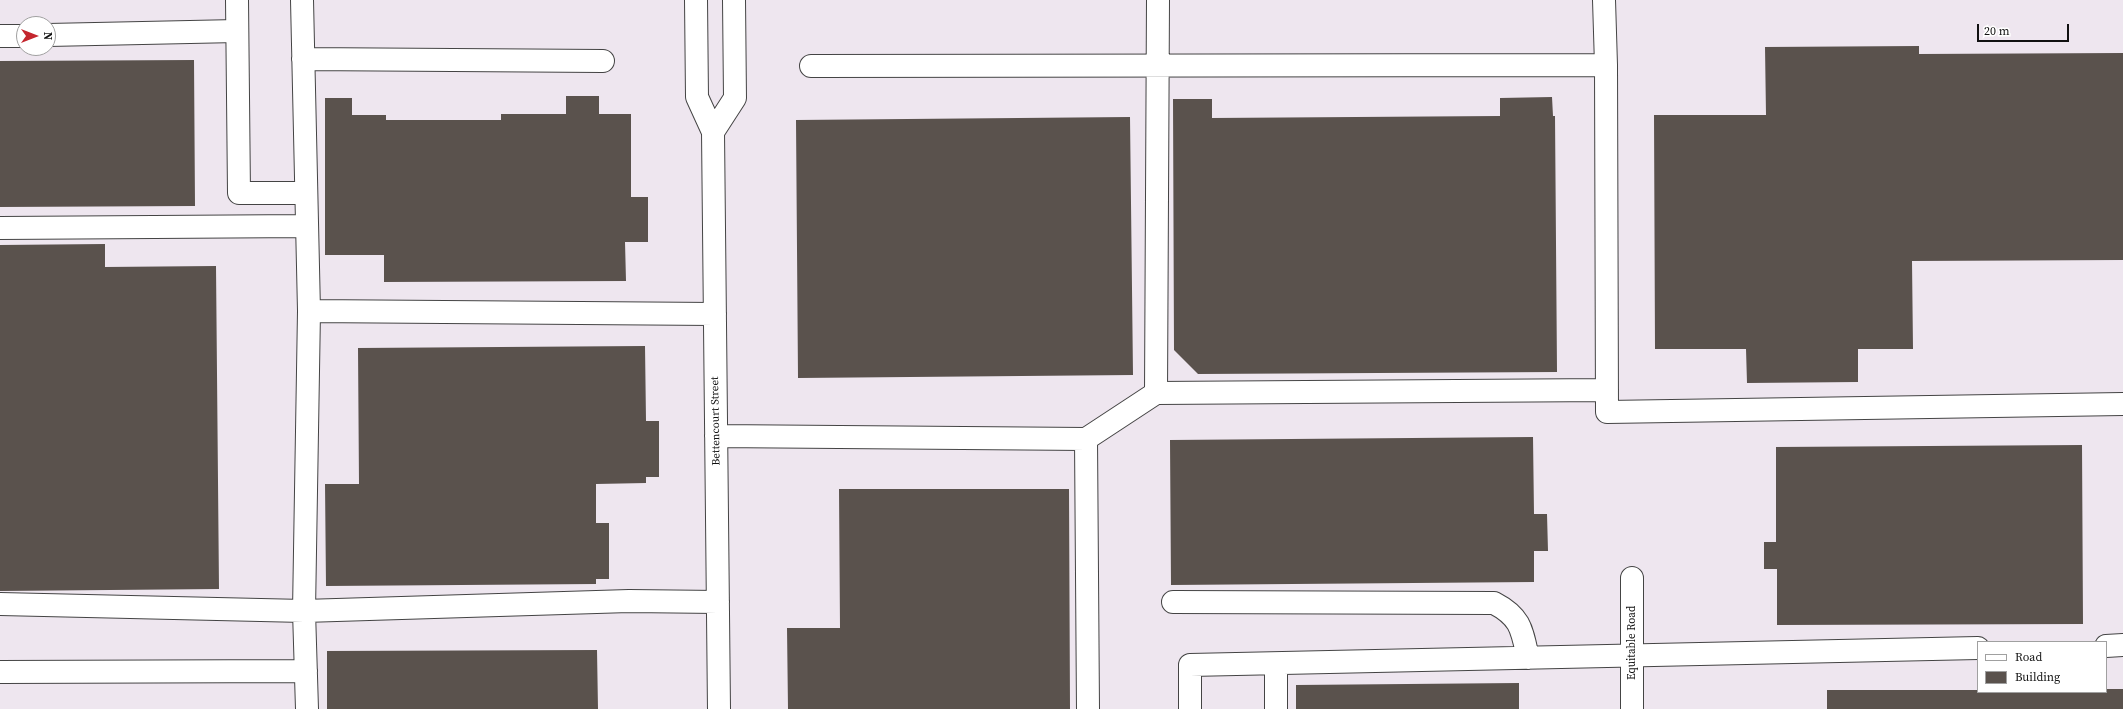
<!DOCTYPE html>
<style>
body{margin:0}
#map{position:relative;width:2123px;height:709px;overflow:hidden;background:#fffdf5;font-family:"Source Serif 4",serif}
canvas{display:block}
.legend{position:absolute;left:1977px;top:641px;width:130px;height:52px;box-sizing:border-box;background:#fff;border:1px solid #a0a0a0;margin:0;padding:5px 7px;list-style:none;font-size:12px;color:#111}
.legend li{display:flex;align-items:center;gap:8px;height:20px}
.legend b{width:20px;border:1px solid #a0a0a0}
.north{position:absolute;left:16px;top:16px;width:40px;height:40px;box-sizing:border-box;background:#fff;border:1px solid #a0a0a0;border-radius:50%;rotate:90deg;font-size:11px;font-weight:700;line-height:16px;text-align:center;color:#111}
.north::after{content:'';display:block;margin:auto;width:14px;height:18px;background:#c4262e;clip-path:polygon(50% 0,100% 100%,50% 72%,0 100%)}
.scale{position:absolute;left:1977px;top:24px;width:92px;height:18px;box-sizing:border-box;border:2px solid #111;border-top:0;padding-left:5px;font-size:12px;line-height:14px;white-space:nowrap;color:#111;-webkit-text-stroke:3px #fff;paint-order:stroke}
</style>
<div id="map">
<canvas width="2123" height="709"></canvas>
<ul class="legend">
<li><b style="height:5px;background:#fff"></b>Road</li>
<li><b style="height:11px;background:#5a524d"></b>Building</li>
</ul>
<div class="north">N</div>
<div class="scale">20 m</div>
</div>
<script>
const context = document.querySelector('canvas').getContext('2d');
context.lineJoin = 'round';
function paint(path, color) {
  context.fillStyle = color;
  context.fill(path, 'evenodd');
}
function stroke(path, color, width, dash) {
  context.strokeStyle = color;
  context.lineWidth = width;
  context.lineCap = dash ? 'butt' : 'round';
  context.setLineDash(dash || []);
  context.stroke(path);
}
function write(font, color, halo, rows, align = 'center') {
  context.font = font + ' "Source Serif 4",serif';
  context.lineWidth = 4;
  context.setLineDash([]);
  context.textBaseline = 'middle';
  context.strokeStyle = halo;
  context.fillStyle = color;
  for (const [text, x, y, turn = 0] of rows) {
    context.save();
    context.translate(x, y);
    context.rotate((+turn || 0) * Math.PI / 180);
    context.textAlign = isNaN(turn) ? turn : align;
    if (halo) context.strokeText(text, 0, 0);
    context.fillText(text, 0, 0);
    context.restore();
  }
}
const industrial = new Path2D(`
 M0,0H2123V709H0ZM24,24H48V48H24ZM1978,642H2106V692H1978Z`);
const building = new Path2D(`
 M1919,46V54L2123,53V260L1912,261L1913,349H1858V382L1747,383L1746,349H1655L1654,115H1766L1765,47Z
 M194,60L195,206L0,207V61Z
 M566,96H599V114H631V197H648V242H625L626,281L384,282V255H325V98H352V115H386V120H501V114H566Z
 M1552,97L1553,116H1555L1557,372L1198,374L1174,350L1173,99H1212V118L1500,116V98Z
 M1130,117L1133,375L798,378L796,120Z
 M105,244V267L216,266L219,589L0,591V245Z
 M645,346L646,421H659V477H646V483L596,484V523H609V579H596V584L326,586L325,484H359L358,348Z
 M1533,437L1534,514H1547L1548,551H1534V582L1171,585L1170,440Z
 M2082,445L2083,624L1777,625V569H1764V542H1776V447Z
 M839,489H1069L1070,709H788L787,628H840Z
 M597,650L598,709H327V651Z
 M1519,683V709H1296V685Z
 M2106,689H2123V709H1827V690H1978V692H2106Z`);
const minor = new Path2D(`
 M237,0L239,193H306
 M302,0L309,311L715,314
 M696,0L697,97L713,132L719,709
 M48,35L237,31
 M0,36H24
 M303,59L603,61
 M1606,65L1607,412L2123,404
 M811,66L1606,65L1604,0
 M713,132L735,98L734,0
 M0,228L307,226
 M309,311L304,611L629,601L718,602
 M1156,393L1607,390
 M716,436L1086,439L1088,709
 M1086,439L1156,393L1158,0
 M1632,578V709
 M1173,602L1494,603C1521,617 1522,630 1528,658
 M0,604L304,611L307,709
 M2106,646L2123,645
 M1276,664V709
 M0,672L306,671
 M1190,709V665L1978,648`);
const streetNames = [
 ["Bettencourt Street",716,421,-91],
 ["Equitable Road",1632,643,-90]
];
paint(industrial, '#eee6ef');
paint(building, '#5a524d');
stroke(minor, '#444', 24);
stroke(minor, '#fff', 22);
write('11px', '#111', '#fff', streetNames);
</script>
